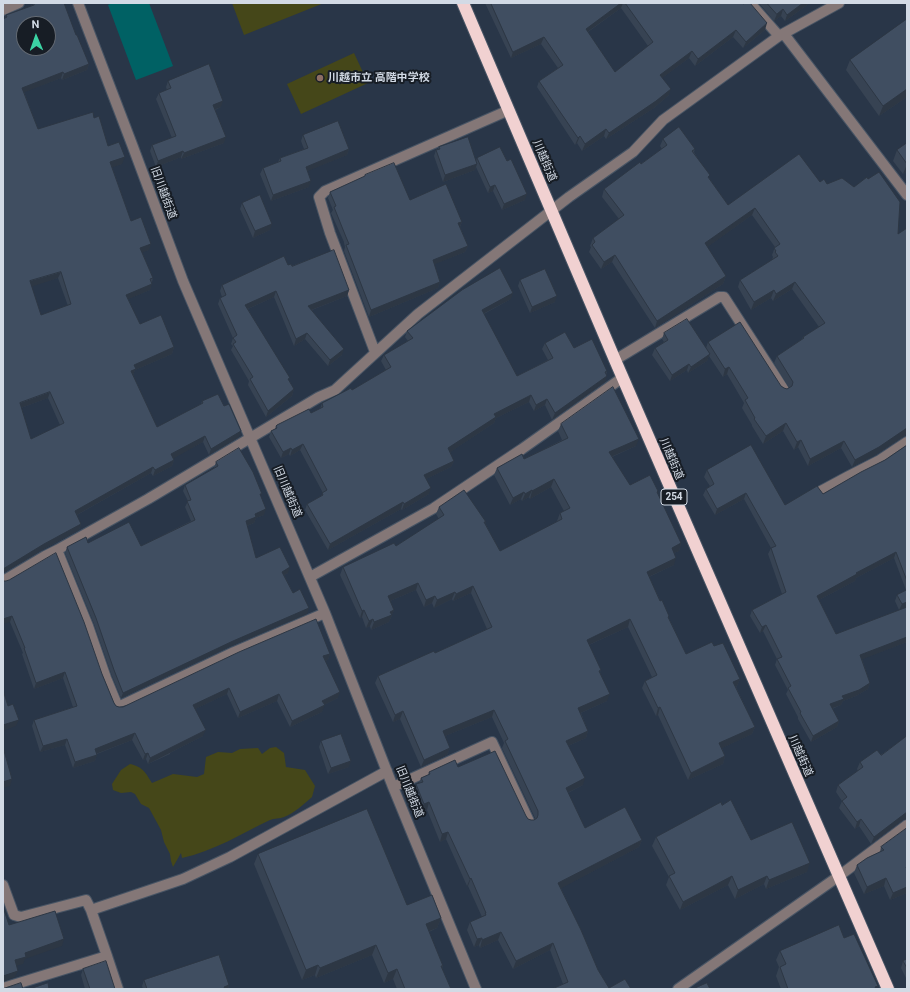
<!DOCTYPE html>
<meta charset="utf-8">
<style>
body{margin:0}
#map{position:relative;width:910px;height:992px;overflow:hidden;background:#293648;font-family:Roboto,sans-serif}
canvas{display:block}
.frame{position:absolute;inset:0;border:4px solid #d2dae5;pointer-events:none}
.north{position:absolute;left:16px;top:16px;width:40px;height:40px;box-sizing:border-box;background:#171d25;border:1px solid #626972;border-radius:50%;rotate:358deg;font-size:11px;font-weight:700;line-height:16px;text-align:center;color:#d2dae5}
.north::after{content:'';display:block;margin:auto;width:14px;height:18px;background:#3bd4a4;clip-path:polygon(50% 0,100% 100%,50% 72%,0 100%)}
</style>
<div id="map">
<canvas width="910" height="992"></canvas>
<div class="frame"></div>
<div class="north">N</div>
</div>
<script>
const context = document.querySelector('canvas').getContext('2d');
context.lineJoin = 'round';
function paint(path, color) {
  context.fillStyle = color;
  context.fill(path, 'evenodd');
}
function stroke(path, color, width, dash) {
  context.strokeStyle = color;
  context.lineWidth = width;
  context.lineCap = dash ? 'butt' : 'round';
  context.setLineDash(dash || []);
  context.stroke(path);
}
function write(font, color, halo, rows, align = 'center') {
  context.font = font + ' Roboto,"Noto Sans JP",sans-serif';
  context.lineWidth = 4;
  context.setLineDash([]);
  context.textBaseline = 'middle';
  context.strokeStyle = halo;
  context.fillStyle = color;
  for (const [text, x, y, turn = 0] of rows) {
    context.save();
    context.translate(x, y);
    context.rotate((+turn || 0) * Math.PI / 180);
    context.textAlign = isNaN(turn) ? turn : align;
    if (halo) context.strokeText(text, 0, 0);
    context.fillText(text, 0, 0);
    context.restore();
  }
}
const green = new Path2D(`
 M232,3H324L244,35Z
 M354,53L368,83L301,114L287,84Z
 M276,747L284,753L286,767L305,770L315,786L312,797C305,803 293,814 284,817C280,819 274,818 270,820C241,834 214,851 182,858L181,853L173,867L171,861L170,854L164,842L161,830L149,808L141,804L135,794L131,792L121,793L113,790L112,784L121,770L130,764C143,767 145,772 152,783L173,774L197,777L204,774L206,757L218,752L232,753L240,749L258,748L262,754L270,748Z`);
const water = new Path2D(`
 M112,3H149L173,66L136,80L108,5Z`);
const minor = new Path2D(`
 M78,3L133,147L183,281L325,613L393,787L476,989
 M750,3L779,36
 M3,10L19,3
 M784,34L907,195
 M375,352L330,233L319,197L325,191L509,110
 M615,360L719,297H724L784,390
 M821,491L847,477L880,460L907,442
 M57,550L88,626L106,678L118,707L234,652L325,613
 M310,577L434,508L522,449L622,378
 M3,581L45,556L57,550L148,499L319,397L335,390L418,314L569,197L633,152L663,120L779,36L839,3
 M393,787L492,742L529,821
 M3,885L14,915L21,917L86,900L91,910L107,956
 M91,910L183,879L230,857L387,771
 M3,988L107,956L118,989
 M678,989L839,876L907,825`);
const highway = new Path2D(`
 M463,3L615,360L888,989`);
const wall = new Path2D(`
 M33,3L76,35L89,64L87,70L62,80L61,78L24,92L38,129L94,118L108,146L122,164L112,167L131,221L149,250L142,252L153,278L150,290L128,299L140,324L174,347L172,354L135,370L133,375L157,427L201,404L202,401L239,437L209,455L203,442L173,458L174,460L172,466L153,476L151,473L77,515L81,524L79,530L42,550L3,573L5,18L6,15L33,5ZM58,278L68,306L41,315L31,286ZM48,398L60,425L31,439L21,408Z
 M485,3H742L765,30L743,48L733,37L695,66L689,58L662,78L669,95L654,108L606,139L604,136L582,151L577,143L575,145L537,87L539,81L558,68L541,44L511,58ZM621,8L648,46L615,72L588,32Z
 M759,3H810L785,21L781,16L774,21Z
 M850,60L907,97L879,116L846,70Z
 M168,81L221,107L215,110L224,143L181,159V157L156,167L150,151L152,145L172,138L156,99L159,93L167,90L166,87Z
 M303,135L349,149L347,155L307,171L309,187L271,201L260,174L263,168L278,162L280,158L304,149L301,141Z
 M663,139L695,149L694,152L709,178L728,205L820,182L827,184L898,234L907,228V434L877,454L852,467L841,448L808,466L798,447L794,450L783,431L763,444L752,426V425L742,408L744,403L727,374L723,377L709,356L707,361L688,373L687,370L670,381L652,355L655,348L664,342L662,339L664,333L706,348L708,342L781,386L784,388L787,389L789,388L774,363L777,356L802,339L803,337L819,327L792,289L773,301L771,298L751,310L738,287L740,280L772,260L773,257L772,255L775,247L752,215L707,247L726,276L723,284L655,328L612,262L601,269L589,252L591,247L590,246L593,238L619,219L602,197L604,189L662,149L660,146Z
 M907,143V172L903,174L893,161L897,150Z
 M439,147L476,161L477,158L525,200L502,210L493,191L488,193L476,167L475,170L443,182L434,156L436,150L438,149Z
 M365,175L410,200L462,222L460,227L468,246L465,252L434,264L440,282L438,288L369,317L344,251L345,247L344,243V242L331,213L333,210L328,198L330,192L365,177Z
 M242,203L270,230L253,238L240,209Z
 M288,265L349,290L347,296L312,310L342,355L328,366L305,339L294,346L274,297L248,309L294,389L292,396L266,417L248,385L249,381L231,350L233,346L231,344L233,338L218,304L220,298L222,297L220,291L222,285Z
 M520,280L555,302L530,313L518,286Z
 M511,299L484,314L517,376L548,360L542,349L545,343L574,348L607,371L605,382L552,420L545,405L534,411L529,402L496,418L494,423L450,452L454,461L451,467L426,479L429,494L402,510L401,509L328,550L305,510L307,504L321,496L323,493L300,450L290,456L289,454L281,458L269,437L271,431L275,429L276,426L311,413L320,409L322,403L352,390L386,370L381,361L384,355L408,341L405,337L407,331Z
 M561,424L636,446L612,457L630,485L657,493L681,543L679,551L674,553V565L649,577L686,654L714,646L740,679L737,686L736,687L755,727L752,734L722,748L725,756L723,764L688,780L658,715L656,716L642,688L645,681L652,677L628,627L589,645L601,670L600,672L607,701L581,713L588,731L586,738L568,746L583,785L568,793L585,828L642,840L639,847L561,888L598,970L609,988L631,989H552L563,984L550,950L513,969L498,940L480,948L479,945L474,947L467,930L470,922L482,917L468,886H467L446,839L440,842L427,810L422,812L414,791L416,784L419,783L421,778L428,775L429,772L458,767L526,816L528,819L531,820H534L535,818L502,748L504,743L492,717L445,736L450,748L447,755L421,767L400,719L393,722L375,683L378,676L435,653L487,629L471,593L453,601L452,599L434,608L432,603L424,607L416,590L390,601L394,610L389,622L371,630L370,626L366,628L362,617L360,618L340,575L343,567L396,546L439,519L436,514L439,507L486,522L485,523L500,551L557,522V521L560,513L564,511L551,487L530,499L529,497L522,501L521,499L510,505L494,475L497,468L524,459L562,440L558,431Z
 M907,445V642L862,659L870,683L868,689L856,696L843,701L841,705L832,709L839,721L837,727L811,742L798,719V717L786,694L788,690L775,665L777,659L763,631L760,633L750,616L752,610L782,594L768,554L771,548L744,499L715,515L703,495L706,489L710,486L704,477L707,470L785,505L823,494L885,460ZM894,558L906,590L897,595L895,601L899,610L836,634L819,600L855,581L856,578Z
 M216,462L261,497L264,515L256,518L254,523L247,526L256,558L288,573L284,575L293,593L307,614L231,646L121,698L112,676L94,624L65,553L67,547L88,543L141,546L191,521L185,507L188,501L183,491L185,485L214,468Z
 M3,581L102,674L114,703L116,706L119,707L330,654L328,660L325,661L338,698L324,705L322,712L290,727L277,701L238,718L227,694L195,709L203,736L170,753V754L148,764L146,759L143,760L132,740L97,754L95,761L73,768L65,745L40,752L32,726L34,720L73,707L63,678L34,689L22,654L23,653L10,622Z
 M907,736V819L903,820L871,844L859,826L855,829L839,808L842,801L836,792L838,785L858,771L857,769L860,762L881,755Z
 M321,741L349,767L328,774L319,747Z
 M722,805L751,840L807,872L766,889L764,884L735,899L728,885L680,910L666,885L669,877L652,846L656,837Z
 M907,828V893L890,900L884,886L864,894L854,873L857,865L880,852L881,847Z
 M258,854L407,905L441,918L437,928L429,932L443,966L442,968L451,989H397L393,979L384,983L372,955L316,978L315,975L302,980L254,864Z
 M844,938L876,989H781L776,976L779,967L776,960L780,951Z
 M907,959V980L901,968L903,961Z
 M83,969L115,989H85L81,975Z
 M144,980L229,985L228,989H143L142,986Z`);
const shadedWall = new Path2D(`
 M621,3H623L621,8L583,35L586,29Z
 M803,3H810L785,21L787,15Z
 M783,9L781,16L774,21L777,14Z
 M767,23L765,30L743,48L746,42Z
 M736,30L733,37L695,66L698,59Z
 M544,37L541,44L511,58L513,52Z
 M692,51L689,58L657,82L660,75Z
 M89,64L87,70L62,80L64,74Z
 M63,72L61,78L20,94L22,88Z
 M671,89L669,95L654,108L606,139L609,133Z
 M907,89V97L879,116L883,106Z
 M223,101L221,107L211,111L213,105Z
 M606,129L604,136L582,151L585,144Z
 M580,136L577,143L575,145L578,138Z
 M226,137L224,143L181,159L184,153Z
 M349,149L347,155L303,173L306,167Z
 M183,151L181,157L156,167L158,161Z
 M125,157L122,164L108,169L110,162Z
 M477,164L475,170L443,182L445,175Z
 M907,164V172L903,174Z
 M311,181L309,187L271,201L273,195Z
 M495,185L493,191L488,193L490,187Z
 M527,194L525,200L502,210L504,204Z
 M755,208L752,215L702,251L705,243Z
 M462,222L459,228L458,223Z
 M272,224L270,230L253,238L255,231Z
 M151,244L149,250L138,254L140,248Z
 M468,246L465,252L430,266L433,260Z
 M615,255L612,262L601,269L604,262Z
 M61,272L58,278L28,288L30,281Z
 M726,276L723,284L655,328L657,321Z
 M440,282L438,288L369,317L371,310Z
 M795,282L792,289L773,301L776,294Z
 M152,284L150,290L124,301L126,295Z
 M349,290L347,296L306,312L308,306Z
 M774,290L771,298L751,310L754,302Z
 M276,291L274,297L243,311L245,305Z
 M513,293L511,299L479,316L482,310Z
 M557,296L555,302L530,313L532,307Z
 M307,333L305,339L294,346L296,339Z
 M174,347L172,354L135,370L133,375L128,377L134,365Z
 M344,349L342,355L328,366L330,360Z
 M710,354L707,361L688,373L691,367Z
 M689,364L687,370L670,381L672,375Z
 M729,367L727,374L723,377L725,369Z
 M607,376L605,382L552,420L555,413Z
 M294,389L292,396L266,417L268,411Z
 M50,392L48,398L18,409L20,403Z
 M531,395L529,402L496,418L494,423L446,455L448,448L494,414Z
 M547,399L545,405L534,411L536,405Z
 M786,423L783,431L763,444L766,436Z
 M907,428V434L877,454L852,467L855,460Z
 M241,431L239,437L209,455L211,449Z
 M205,436L203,442L169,461L171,454Z
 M639,439L636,446L606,459L609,452Z
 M801,440L798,447L794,450L797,442Z
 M844,441L841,448L808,466L810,459Z
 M303,444L300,450L290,456L292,450Z
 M291,448L289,454L281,458L283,452Z
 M174,460L172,466L153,476L155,470Z
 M454,461L451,467L422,481L424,475Z
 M153,467L151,473L73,517L75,511Z
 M554,479L551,487L530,499L532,491Z
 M431,488L429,494L402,510L404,504Z
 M532,490L529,497L522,501L525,494Z
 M524,492L521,499L510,505L513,498Z
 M746,493L744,499L715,515L717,509Z
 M403,502L401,509L328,550L330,544Z
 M266,509L264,515L256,518L254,523L244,527L246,521L255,514Z
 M81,524L79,530L42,550L3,573V569L44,544Z
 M681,543L679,551L669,555L672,548Z
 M896,552L894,558L856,578L855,581L815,602L817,596L856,573Z
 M676,558L674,565L644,579L647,572Z
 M290,567L288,573L280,577L282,572Z
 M418,583L416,590L385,603L388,596Z
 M473,586L471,593L453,601L456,594Z
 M455,592L452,599L434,608L437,600Z
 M435,596L432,603L424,607L426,600Z
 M907,602V608L899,610L902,604Z
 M309,608L307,614L231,646L121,698L123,693L233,641Z
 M364,610L362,617L360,618L362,611Z
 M394,610L389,622L371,630L374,622L390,612Z
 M12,616L10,622L3,624V619Z
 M373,619L370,626L366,628L369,621Z
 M630,619L628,627L584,647L587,640Z
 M766,625L763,631L760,633L762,627Z
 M907,637V642L858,661L860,655Z
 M330,654L328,660L321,662L323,656Z
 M65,672L63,678L34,689L36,683Z
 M740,679L737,686L731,689L733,682Z
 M870,683L868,689L856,696L843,701L841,705L827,710L830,704L842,696Z
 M229,688L227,694L191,711L193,705Z
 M340,692L338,698L320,707L322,701Z
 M279,694L277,701L238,718L240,712Z
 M610,694L607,701L576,715L578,708Z
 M325,705L322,712L290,727L292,721Z
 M660,707L658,715L656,716L658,708Z
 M494,710L492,717L440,738L443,731Z
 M403,711L400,719L393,722L395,715Z
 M19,720L16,726L3,731V725Z
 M839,721L837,727L811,742L813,736Z
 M755,727L752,734L716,751L719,743Z
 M206,730L203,736L148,764L150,758Z
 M588,731L586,738L563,748L566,741Z
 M135,733L132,740L93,755L95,749Z
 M67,739L65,745L40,752L43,746Z
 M450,748L447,755L421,767L424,760Z
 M148,753L146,759L143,760L145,754Z
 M97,755L95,761L73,768L75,762Z
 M725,756L723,764L688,780L691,773Z
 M351,761L349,767L328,774L331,768Z
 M585,778L583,785L563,795L566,788Z
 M12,779L10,786L3,788V782Z
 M429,802L427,810L422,812L424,804Z
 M906,812H907V819L903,820L871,844L874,837Z
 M861,819L859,826L855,829L857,822Z
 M448,832L446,839L440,842L442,834Z
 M642,840L639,847L556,891L558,883Z
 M810,863L807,872L766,889L769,880Z
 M732,876L728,885L680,910L683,902Z
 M767,876L764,884L735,899L738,890Z
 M471,878L468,886H467L470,879Z
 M886,878L884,886L864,894L867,887Z
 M907,887V893L890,900L893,893Z
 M441,918L437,928L422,934L426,924Z
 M501,932L498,940L480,948L482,940Z
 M482,938L479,945L474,947L477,939Z
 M64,939L62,946L25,959L23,964L12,967L15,960L25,953Z
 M553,943L550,950L513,969L516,961Z
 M376,945L372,955L316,978L320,968Z
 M318,965L315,975L302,980L306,970Z
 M397,969L393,979L384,983L388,973Z
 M18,971L15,977L3,982V976Z
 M229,985L228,989H223L224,987Z`);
const building = new Path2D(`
 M33,3H64L76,35H77L89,64L64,74L63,72L22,88L38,129L93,112L94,118L99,116L108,146L119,142L125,157L110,162L131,221L141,217L151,244L140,248L153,278L150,279L152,284L126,295L140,324L161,315L174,347L134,365L136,369L131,371L157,427L203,403L202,401L218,394L224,406L229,404L241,431L211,449L205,436L171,454L174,460L155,470L153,467L75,511L81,524L44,544L3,569V19L7,17L6,15L34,5ZM24,24H48V48H24ZM61,272L71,304L41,315L30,281ZM50,392L64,423L31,439L20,403Z
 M491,3H621L586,29L615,72L653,42L625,3H742L743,4L745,3H750L767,23L746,42L736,30L698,59L692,51L660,75L671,89L656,101L609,133L606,129L585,144L580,136L578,138L539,81L563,65L544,37L513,52Z
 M767,3H803L787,15L783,9L777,14Z
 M907,19V89L883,106L850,60Z
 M209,64L223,101L213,105L226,137L184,153L183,151L158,161L152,145L176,136L159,93L171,88L168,81Z
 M338,121L349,149L306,167L311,181L273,195L263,168L281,161L280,158L308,148L303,135Z
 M679,127L695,149L692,151L710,175L708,177L728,205L799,154L820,182L824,179L827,184L842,178L854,187L867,177L868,179L879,172L900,202L898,234L907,228V428L879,447L855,460L844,441L810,459L801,440L797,442L786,423L766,436L754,419L755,418L745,400L748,398L729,367L725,369L708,342L740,322L781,386L784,388L787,389L792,386L793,382L777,356L804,338L803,337L825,323L795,282L776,294L774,290L754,302L740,280L778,256L775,252L776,251L774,248L780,244L755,208L705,243L726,276L657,321L615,255L604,262L592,245L595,242L593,238L624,215L604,189L640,162L641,164L667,145L663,139Z
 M468,137L477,164L445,175L436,150L440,149L439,147Z
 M907,143V164L897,150Z
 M500,147L507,161L511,159L527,194L504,204L495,185L490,187L477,158Z
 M394,163L410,200L446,184L462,222L458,223L468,246L433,260L440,282L371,310L346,245L349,244L346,237L334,207L336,206L330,192L365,176V175Z
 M260,195L272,224L255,231L242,203Z
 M334,250L349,290L308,306L344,349L330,360L307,333L296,339L276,291L245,305L290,378L288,379L294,389L268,411L250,379L253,377L233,344L236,342L233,338L237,335L220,298L226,295L222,285L284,256L288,265L291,264L292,266Z
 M500,268L513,293L482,310L517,376L553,358L545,343L565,332L574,348L592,339L607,371L605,372L607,376L555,413L547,399L536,405L531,395L494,414L496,417L448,448L454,461L424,475L431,488L404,504L403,502L330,544L307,504L323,495L322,493L327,490L303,444L292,450L291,448L283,452L271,431L277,428L276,426L277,425L309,409L311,413L323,407L322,403L351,388L352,390L391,367L384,355L413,338L407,331L462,290Z
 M545,269L557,296L532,307L520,280Z
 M687,319L710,354L691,367L689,364L672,375L655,348L668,340L664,333Z
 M613,387L639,439L609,452L630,485L650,475L658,491L657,492L681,543L672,548L676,558L647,572L660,601L662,600L669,616L668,617L686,654L712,642L714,646L723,643L740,679L733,682L755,727L719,743L725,756L691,773L660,707L658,708L645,681L657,675L630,619L587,640L601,670L599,671L610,694L578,708L588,731L566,741L585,778L566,788L585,828L625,807L642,840L558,883L581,930L598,970L609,988L625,979L631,989H552L568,982L553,943L516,961L501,932L482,940V938L477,939L470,922L486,915L485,913H486L471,878L470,879L448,832L442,834L429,802L424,804L416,784L423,782L421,778L430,774L429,772L455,760L458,767L495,751L526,816L528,819L531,820H534L537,818L538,815V811L505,741L508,739L494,710L443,731L450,748L424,760L403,711L395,715L378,676L434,651L435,653L492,627L473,586L456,594L455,592L437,600L435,596L426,600L418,583L388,596L394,610L390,612L392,615L374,622L373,619L369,621L364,610L362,611L343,567L394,543L396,546L444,515L439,507L464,490L486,522H484L500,551L562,519L560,513L570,508L554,479L532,491V490L525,494L524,492L513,498L497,468L522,454L524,459L568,438L561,424Z
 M751,445L785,505L817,486L823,494L861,472L885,460L907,445V581L896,552L856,573L857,574L817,596L836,634L907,607V637L860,655L870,683L859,690L842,696L844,699L830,704L839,721L813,736L800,713L801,712L788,688L791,686L777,659L782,657L766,625L762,627L752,610L786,592L771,548L776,546L746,493L717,509L706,489L714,484L707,470Z
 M239,448L253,472L262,494H260L266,509L255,514L256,517L246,521L256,558L280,547L290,567L282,572L293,593L300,589L309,608L233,641L123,693L114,670L96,618L67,547L86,537L88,543L129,522L141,546L195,520L187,501L191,500L185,485L218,466L216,462Z
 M56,553L84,622L102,674L114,703L116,706L119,707H123L239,652L316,619L330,654L323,656L340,692L322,701L325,705L292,721L279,694L240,712L229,688L193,705L206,730L150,758L148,753L145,754L135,733L95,749L97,755L75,762L67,739L43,746L34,720L77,706L65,672L36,683L24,648H25L12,616L3,619V581H6L9,580Z
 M907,590V602L902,604L897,595Z
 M3,690L8,706L13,704L19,720L3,725Z
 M341,734L351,761L331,768L321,741Z
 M907,736V812L874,837L861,819L857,822L842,801L847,797L838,785L863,767L860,762L877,750L881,755Z
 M3,747L12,779L3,782Z
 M731,800L751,840L792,822L810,863L769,880L767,876L738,890L732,876L683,902L669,876L675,873L656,837L721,802L722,805Z
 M367,809L407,905L432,895L441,918L426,924L443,966H441L451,989H405L397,969L388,973L376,945L320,968L318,965L306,970L258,854Z
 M907,828V867H906L907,870V887L893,893L886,878L867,887L857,865L867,858L884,850L881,847Z
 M3,907L9,925L55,911L64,939L25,953L26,957L15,960L18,971L3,976Z
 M839,925L844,938L854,934L878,986L875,987L876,989H788L780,967L786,964L780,951Z
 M219,955L229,985L224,987L225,989H147L144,980Z
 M907,959V968L903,961Z
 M106,961L115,989H90L83,969Z
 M21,983L23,989H3V987L4,988Z
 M48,983L49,989H30Z
 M707,983L710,989H693Z`);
const markers = [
 [320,78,4,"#8d6e63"]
];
const shields = [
 [674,497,26]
];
const shieldNames = [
 ["254",674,497]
];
const poiNames = [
 ["川越市立 高階中学校",328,78]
];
const streetNames = [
 ["川越街道",544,161,67],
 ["旧川越街道",163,193,70],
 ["川越街道",671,459,67],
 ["旧川越街道",287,492,67],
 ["川越街道",800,756,66],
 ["旧川越街道",409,792,68]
];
paint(green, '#454719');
paint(water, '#006164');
stroke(minor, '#475464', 12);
stroke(highway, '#475464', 14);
stroke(minor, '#847777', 10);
stroke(highway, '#f1d1d1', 12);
paint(wall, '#374353');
paint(shadedWall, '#2d3744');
paint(building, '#404e61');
stroke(building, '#2d3744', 1);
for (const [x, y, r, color] of markers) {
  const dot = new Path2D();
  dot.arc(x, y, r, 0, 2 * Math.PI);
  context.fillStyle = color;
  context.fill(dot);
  stroke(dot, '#171d25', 1.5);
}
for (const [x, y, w] of shields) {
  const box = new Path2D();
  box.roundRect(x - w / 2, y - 8, w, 16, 3);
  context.fillStyle = '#171d25';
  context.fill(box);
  stroke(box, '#d2dae5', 1);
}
write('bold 10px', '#d2dae5', null, shieldNames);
write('bold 11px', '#d2dae5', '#171d25', poiNames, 'left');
write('11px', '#d2dae5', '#171d25', streetNames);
</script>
